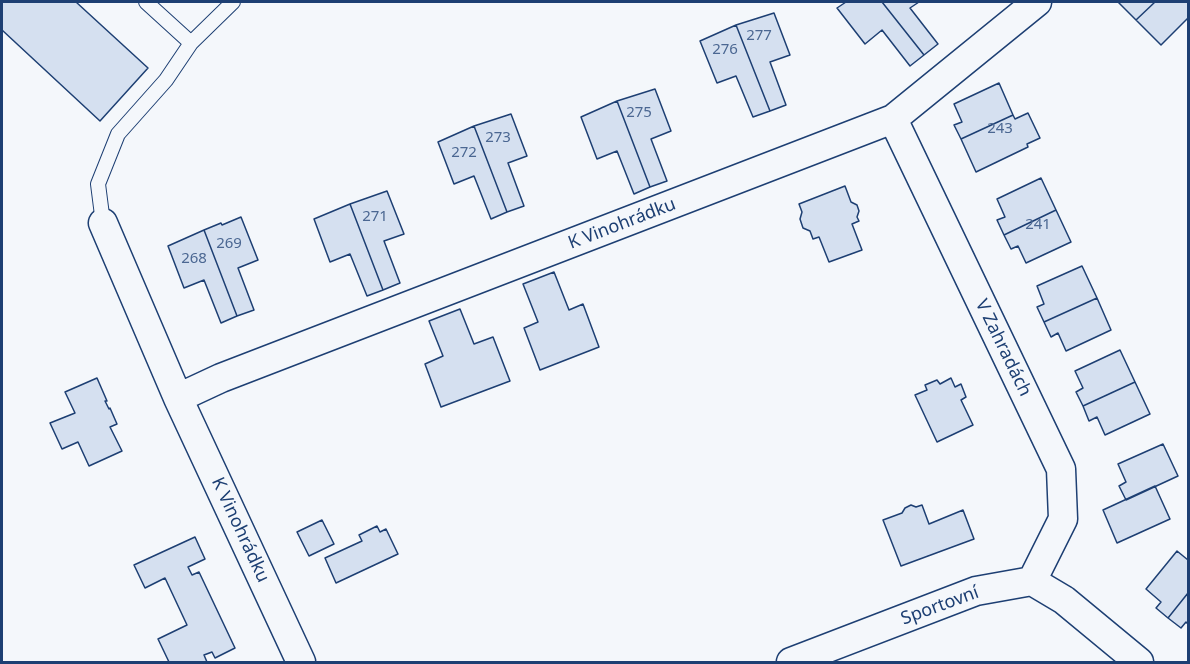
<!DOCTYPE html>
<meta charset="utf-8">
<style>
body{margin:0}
#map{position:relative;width:1190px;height:664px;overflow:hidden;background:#f4f7fb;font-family:"Noto Sans",sans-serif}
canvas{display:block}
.frame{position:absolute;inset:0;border:3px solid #1d3f73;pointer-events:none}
</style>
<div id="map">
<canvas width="1190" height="664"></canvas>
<div class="frame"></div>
</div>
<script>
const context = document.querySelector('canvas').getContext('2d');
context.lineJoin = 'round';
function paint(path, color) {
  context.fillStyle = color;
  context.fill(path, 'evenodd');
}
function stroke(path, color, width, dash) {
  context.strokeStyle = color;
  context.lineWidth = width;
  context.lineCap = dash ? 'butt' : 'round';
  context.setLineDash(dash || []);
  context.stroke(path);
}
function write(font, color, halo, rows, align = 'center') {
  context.font = font + ' "Noto Sans",sans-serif';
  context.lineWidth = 4.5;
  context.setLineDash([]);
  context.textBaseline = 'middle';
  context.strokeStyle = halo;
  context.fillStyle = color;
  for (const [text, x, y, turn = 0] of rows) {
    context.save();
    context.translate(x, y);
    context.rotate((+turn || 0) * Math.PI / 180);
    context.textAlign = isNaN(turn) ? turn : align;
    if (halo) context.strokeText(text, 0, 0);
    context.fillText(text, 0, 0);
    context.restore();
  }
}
const building = new Path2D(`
 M2,2H76L148,68L100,121L2,30Z
 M846,2H882L924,55L910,66L882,30L865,44L837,8Z
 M882,2H919L910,8L938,44L924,55Z
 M1118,2H1155L1136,20Z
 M1155,2H1188V18L1161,45L1136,20Z
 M774,13L790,55L770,62L786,105L770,111L736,25Z
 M736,25L770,111L753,117L736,76L717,83L700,41Z
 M999,83L1013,115L961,139L954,125L962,122L954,104Z
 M655,89L671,131L651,139L667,181L650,187L617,101Z
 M617,101L650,187L634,194L617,151L597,159L581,117Z
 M1028,113L1040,138L1027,144L1028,147L976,172L961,139L1013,115L1015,119Z
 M511,114L527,156L508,163L524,206L507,212L474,126Z
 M474,126L507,212L491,219L474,176L454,184L438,142Z
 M1041,178L1056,210L1004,235L997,220L1005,217L997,199Z
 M845,186L851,202L857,205L859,211L857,217L859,221L852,224L862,250L829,262L819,237L813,239L810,231L803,228L800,219L802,212L799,204Z
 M387,191L404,234L384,241L400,283L383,290L350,204Z
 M350,204L383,290L367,296L350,254L330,262L314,219Z
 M1056,210L1071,242L1026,263L1018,246L1011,249L1004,235Z
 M241,217L258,260L238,268L254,310L237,316L204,230L221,223L222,225Z
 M204,230L237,316L221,323L204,280L184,288L168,246Z
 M1082,266L1097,298L1044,322L1037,307L1044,304L1037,286Z
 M554,272L569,310L583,304L599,347L540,370L524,328L538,322L523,284Z
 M1097,298L1111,330L1066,351L1058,333L1051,337L1044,322Z
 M460,309L474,344L493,337L510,381L441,407L425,364L443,356L429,321Z
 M1120,350L1135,382L1083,406L1076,392L1083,388L1075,371Z
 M97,378L107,401H105L109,409L110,408L117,424L110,427L122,451L89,466L78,442L62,449L50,423L75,413L65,392Z
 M951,378L955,387L961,384L966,397L961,400L973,425L937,442L915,395L927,390L925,385L937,380L940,384Z
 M1135,382L1150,414L1105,435L1097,417L1089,421L1083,406Z
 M1163,444L1178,476L1126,500L1119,486L1126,482L1118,464Z
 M1155,486L1170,519L1117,543L1103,510Z
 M911,505L916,507L922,505L929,524L963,510L974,539L901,566L883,520L902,513L905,508Z
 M322,520L334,544L309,556L297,532Z
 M377,526L380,532L386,529L398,554L336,583L325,558L362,541L359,535Z
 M195,537L205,559L188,567L192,575L199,572L235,648L215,658L212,652L204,655L207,662H169L158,639L187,625L165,578L145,588L134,565Z
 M1177,551L1188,560V593L1168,618L1156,608L1161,602L1146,589Z
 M1188,593V624L1186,622L1181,628L1168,618Z`);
const service = new Path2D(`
 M146,2L191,43
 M103,223L98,184L118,134L166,80L191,43L233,2`);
const minor = new Path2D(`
 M893,119L1061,469L1063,519L1032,581
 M103,223L178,398L301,662
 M178,398L221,378L893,119L1037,2
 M791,662L976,591L1032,581L1064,600L1139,662`);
const numberNames = [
 ["277",759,36],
 ["276",725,50],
 ["275",639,113],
 ["243",1000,129],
 ["273",498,138],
 ["272",464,153],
 ["271",375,217],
 ["241",1038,225],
 ["269",229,244],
 ["268",194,259]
];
const streetNames = [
 ["K Vinohrádku",622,224,-21],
 ["V Zahradách",1003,348,64],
 ["K Vinohrádku",240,530,65],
 ["Sportovní",940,606,-20]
];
paint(building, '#d5e0f0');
stroke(building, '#1d3f73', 1.5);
stroke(service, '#1d3f73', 16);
stroke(minor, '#1d3f73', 31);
stroke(service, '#f4f7fb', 14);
stroke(minor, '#f4f7fb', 28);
write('15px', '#4b6792', null, numberNames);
write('18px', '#1d3f73', '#f4f7fb', streetNames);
</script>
